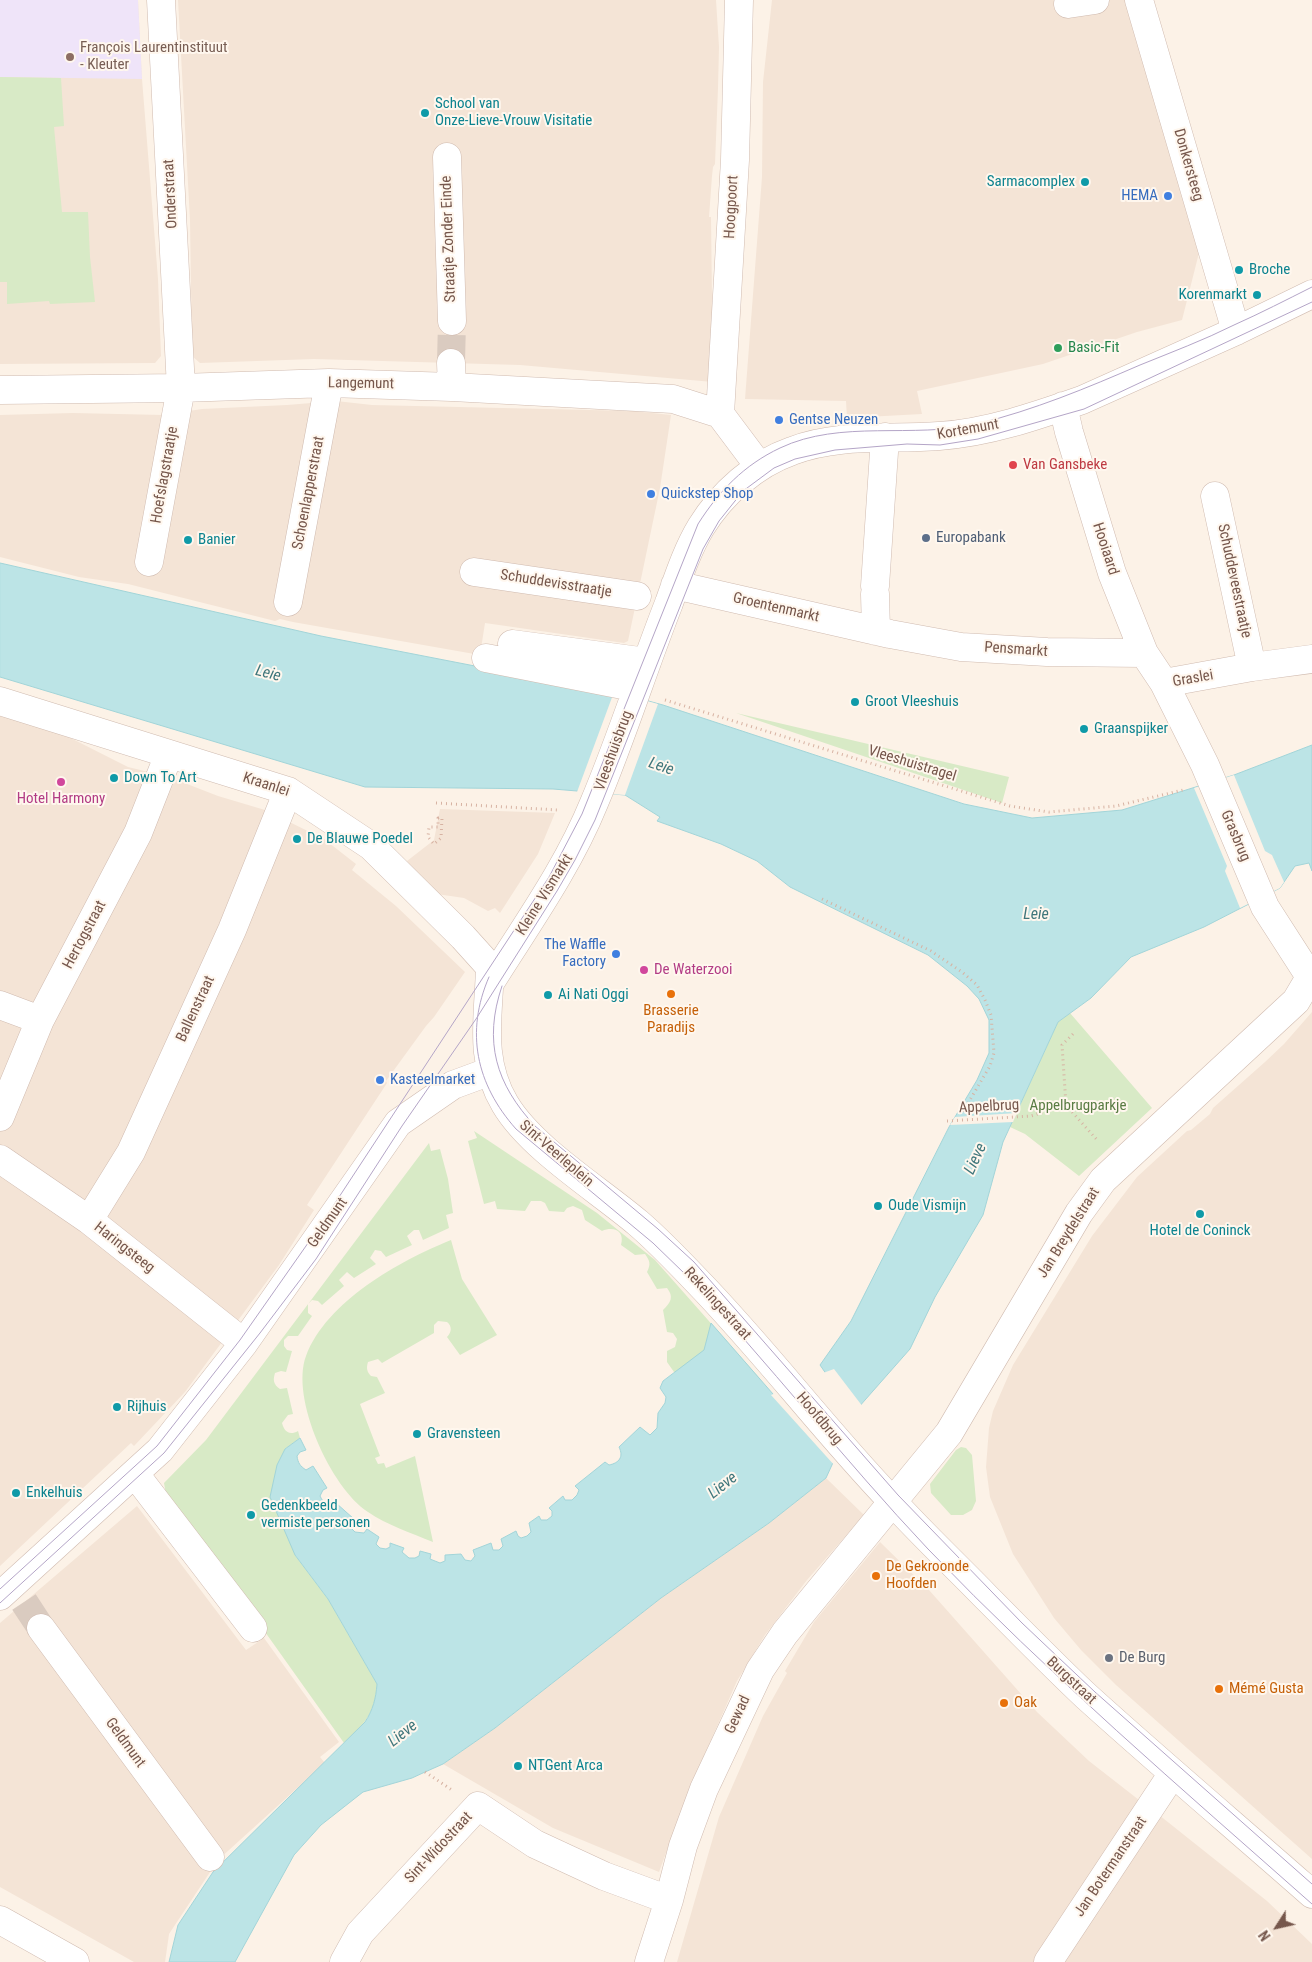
<!DOCTYPE html>
<meta charset="utf-8">
<style>
body{margin:0}
#map{position:relative;width:1312px;height:1962px;overflow:hidden;background:#fcf2e7;font-family:"Roboto Condensed",sans-serif}
canvas{display:block}
.north{position:absolute;left:1252px;top:1902px;width:50px;height:50px;-webkit-text-stroke:4px #fff7ee;paint-order:stroke;rotate:235deg;font-size:14px;font-weight:700;line-height:20px;text-align:center;color:#76574c}
.north::after{content:'';display:block;margin:auto;width:18px;height:22px;background:#76574c;clip-path:polygon(50% 0,100% 100%,50% 72%,0 100%)}
</style>
<div id="map">
<canvas width="1312" height="1962"></canvas>
<div class="north">N</div>
</div>
<script>
const context = document.querySelector('canvas').getContext('2d');
context.lineJoin = 'round';
function paint(path, color) {
  context.fillStyle = color;
  context.fill(path, 'evenodd');
}
function stroke(path, color, width, dash) {
  context.strokeStyle = color;
  context.lineWidth = width;
  context.lineCap = dash ? 'butt' : 'round';
  context.setLineDash(dash || []);
  context.stroke(path);
}
function write(font, color, halo, rows, align = 'center') {
  context.font = font + ' "Roboto Condensed",sans-serif';
  context.lineWidth = 4;
  context.setLineDash([]);
  context.textBaseline = 'middle';
  context.strokeStyle = halo;
  context.fillStyle = color;
  for (const [text, x, y, turn = 0] of rows) {
    context.save();
    context.translate(x, y);
    context.rotate((+turn || 0) * Math.PI / 180);
    context.textAlign = isNaN(turn) ? turn : align;
    if (halo) context.strokeText(text, 0, 0);
    context.fillText(text, 0, 0);
    context.restore();
  }
}
const residential = new Path2D(`
 M0,0H138L142,79L158,279L161,356L155,363L0,364Z
 M178,0H716L719,47L718,88L715,164L713,167L712,176L709,217H711L713,382L520,365L314,359L200,363L192,356L190,220Z
 M772,0H1129L1201,245L1182,320L1137,332L1043,364L917,391L922,414L847,418L846,401L745,399L762,177L763,82Z
 M336,401L372,405L633,411L671,415L660,488L628,641L624,643L485,623L480,655L293,622L280,619L275,621L128,584L79,577L0,557V415L73,413L163,415L202,409L287,405Z
 M0,707L19,712L128,767L169,777L218,796L265,810L324,839L356,864L352,870L396,906L465,972L434,1017L426,1026L386,1081L387,1083L307,1205L314,1210L279,1265L185,1392L134,1446L131,1443L0,1566Z
 M440,809L555,813L538,854L500,913L495,908L488,911L464,898L430,893L407,861L434,840Z
 M1312,1012V1859L1116,1685L1081,1650L1054,1618L1013,1554L990,1497L986,1467L989,1428L993,1411L1013,1365L1092,1236L1137,1177L1187,1131L1191,1130L1210,1114L1213,1108L1265,1062L1284,1044Z
 M826,1478L864,1515L807,1580L765,1635L737,1681L689,1790L659,1872L553,1828L443,1764L495,1728L661,1598L769,1523Z
 M137,1506L246,1650L264,1638L339,1742L320,1757L325,1763L218,1860L169,1934L165,1962H134L0,1887V1623Z
 M880,1542L929,1590L1037,1712L1089,1761L1139,1800L1036,1962H677L719,1817L763,1716L787,1673L785,1671L814,1622Z
 M1154,1811L1267,1901L1312,1944V1962H1061Z`);
const education = new Path2D(`
 M0,0H138L142,79L0,77Z`);
const green = new Path2D(`
 M0,77L61,78L64,126L54,127L62,212H88L90,257L95,302L50,304L49,301L7,304V282H0Z
 M736,713L1009,777L1002,803Z
 M1070,1013L1152,1108L1079,1176L1025,1134L1010,1127L1058,1022Z
 M474,1131L597,1213L655,1260L761,1380L674,1372L667,1362V1351L675,1347L677,1339L673,1333L667,1332L663,1310C671,1302 674,1297 667,1288L657,1289L647,1272C651,1264 650,1261 645,1254L635,1255L621,1245C625,1231 614,1226 602,1231L585,1220L582,1210L573,1206L567,1208L564,1212L549,1211L545,1203L541,1201H531L525,1211L497,1209L495,1201L484,1204L468,1141L477,1138Z
 M429,1143L431,1151L440,1149L448,1179L453,1213L446,1215L449,1228L423,1240L419,1230H414L407,1236L412,1245L386,1257L381,1251L375,1250L370,1258L376,1264L354,1278L347,1272L339,1280L344,1286L322,1305L318,1301L312,1300L308,1304V1313L312,1316L298,1336H288L284,1340V1346L287,1350L292,1351L286,1372L281,1371L275,1373C273,1380 273,1384 280,1389L287,1388L293,1414L288,1415L282,1423C284,1431 289,1436 298,1431L300,1438L285,1449L295,1555L328,1599L377,1684C375,1714 365,1723 344,1743L248,1608L168,1506L164,1483L206,1440Z
 M451,1240L462,1279L497,1335L460,1355L447,1337C452,1332 452,1326 447,1322L438,1321L434,1325V1333L382,1363L378,1359L368,1362C366,1368 367,1372 371,1376L377,1377L385,1393L360,1404L380,1456L375,1458L378,1464L384,1463L386,1468L415,1456L433,1542C411,1533 387,1525 368,1512C331,1488 290,1398 306,1356C327,1301 399,1261 451,1240Z
 M961,1447L966,1448L972,1455L976,1501L972,1510L963,1515H951L931,1493L930,1484L956,1450Z`);
const water = new Path2D(`
 M0,563L321,636L634,697L663,705L964,804L1032,818L1122,810L1234,775L1312,745V871L1309,863L1295,866L1280,888L1204,927L1131,957L1091,998L1058,1022L1003,1142L983,1215L935,1297L910,1349L858,1408L826,1478L769,1523L661,1598L495,1728L443,1764L425,1772L412,1778L363,1792L321,1825L294,1855L235,1962H169L178,1925L213,1872L365,1722C373,1710 376,1698 377,1684L328,1599L295,1555L270,1497L277,1465L285,1449L300,1438L306,1450L300,1452L297,1456C298,1463 300,1466 306,1470L313,1466L327,1488L323,1490L320,1496C323,1502 326,1506 334,1506L336,1503L354,1519L350,1527L355,1532L364,1533L367,1529L379,1537L376,1544L380,1548L386,1549L390,1547V1543L404,1548L402,1552L409,1558H415L419,1556L420,1551L431,1554L430,1559L440,1563L445,1561V1555L461,1554L465,1560L471,1561L475,1556L473,1550L491,1543L493,1550H499L503,1546L501,1539L516,1531L518,1536L521,1538L527,1536L531,1532L529,1523L539,1516L541,1520H547L552,1516V1511L549,1508L563,1496L565,1500H572L577,1495L579,1490L575,1486L605,1462L609,1465C619,1463 624,1457 619,1447L640,1427L650,1435L657,1428L658,1413L665,1403L666,1397L660,1388L663,1381L704,1350L711,1323L794,1418L824,1400L831,1381L820,1365L851,1321L949,1127L977,1080L989,1053V1020L979,999L967,986L928,955L790,887L757,861L721,844L657,821L660,817L625,795L553,789L365,787L0,677Z`);
const pier = new Path2D(`
 M614,692L658,704L625,795L577,792Z
 M1234,775L1265,851L1272,855L1284,882L1280,888L1240,908L1225,871L1227,866L1194,788Z
 M1017,1113L1013,1122L950,1125L955,1117Z
 M834,1369L863,1407L835,1466L771,1395L776,1393L795,1415L821,1400L816,1392L828,1381L823,1373Z`);
const minorTunnel = new Path2D(`
 M451,363L452,321
 M24,1602L41,1628`);
const path = new Path2D(`
 M665,700L1010,806L1049,812L1116,806L1183,790
 M436,803L558,810
 M438,818H442L441,838L434,844L428,837L429,827H438Z
 M822,899L931,951L962,972L977,985L985,1000L991,1015L994,1053L990,1066L961,1115
 M1073,1034L1062,1045L1066,1105L1098,1141
 M947,1121L1031,1116L1066,1105
 M425,1772L452,1790`);
const minor = new Path2D(`
 M1139,0L1236,331
 M1068,4L1095,0
 M447,157L452,321
 M451,363L452,387
 M0,390L181,388L329,383L452,387L673,399L720,414
 M1063,406L1069,432L1112,573L1144,653L1164,683L1205,765L1265,907L1312,980
 M720,414L735,160L739,0
 M720,414L759,466
 M1215,496L1252,667
 M149,562L181,388L161,0
 M474,572L637,596
 M675,585L890,634L961,647L1047,652L1144,653
 M875,586L885,437
 M875,594L876,631
 M288,602L329,383
 M512,644L647,662
 M486,658L633,687L637,689
 M1164,683L1252,667L1312,659
 M0,701L288,791L371,846L463,937L490,967C489,1015 478,1059 505,1104C531,1148 598,1189 638,1223C659,1241 678,1261 697,1281C765,1351 824,1430 892,1501C922,1534 955,1565 986,1597C1019,1630 1052,1664 1086,1696C1160,1763 1237,1828 1312,1894
 M490,983C527,924 568,867 594,803C622,737 643,669 669,603C678,578 687,550 701,527C722,493 755,464 792,451C839,433 889,440 939,436C987,433 1036,416 1082,400L1236,331L1312,294
 M0,1005L40,1020
 M0,1117L40,1020L138,833L169,754
 M0,1159L89,1220L244,1343
 M89,1220L131,1152L232,930L288,791
 M135,1474L253,1628
 M0,1596L160,1450L244,1343L398,1123L453,1085L491,1071
 M41,1628L210,1857
 M0,1920L75,1962
 M344,1962L360,1933L478,1806L535,1844L604,1876L669,1900
 M649,1962L669,1900L683,1846L704,1789L760,1670L785,1633L949,1433L1079,1213L1103,1180L1296,1001L1312,974
 M1048,1962L1173,1773`);
const tram = new Path2D(`
 M489,977C465,1032 476,1084 516,1129L653,1243L685,1274C769,1363 844,1460 928,1549C1049,1675 1181,1788 1312,1904
 M502,986C483,1042 496,1084 535,1126L658,1229L694,1262L898,1495L1022,1623L1095,1692L1312,1884
 M0,1589L157,1446L240,1340L320,1226L549,877L582,814L698,524C719,491 744,465 780,448C841,419 913,439 977,424C1034,410 1087,388 1140,365C1172,352 1204,340 1234,325C1261,313 1286,300 1312,287
 M0,1603L164,1453L260,1333L316,1259L402,1126L476,1019L557,891L575,860L595,820L703,549L719,521L743,491L774,468L795,459L835,450L907,444L940,445L978,439L1084,409L1312,302`);
const markers = [
 [70,57,5,"#8d6e63"],
 [425,113,5,"#0f9aa8"],
 [1085,182,5,"#0f9aa8"],
 [1168,196,5,"#3f7fe0"],
 [1239,270,5,"#0f9aa8"],
 [1257,295,5,"#0f9aa8"],
 [1058,348,5,"#2e9e5b"],
 [779,420,5,"#3f7fe0"],
 [1013,465,5,"#e0444e"],
 [651,494,5,"#3f7fe0"],
 [926,538,5,"#5c6f8a"],
 [188,540,5,"#0f9aa8"],
 [855,702,5,"#0f9aa8"],
 [1084,729,5,"#0f9aa8"],
 [114,778,5,"#0f9aa8"],
 [61,782,5,"#d1479c"],
 [297,839,5,"#0f9aa8"],
 [616,954,5,"#3f7fe0"],
 [644,970,5,"#d1479c"],
 [671,994,5,"#e8710a"],
 [548,995,5,"#0f9aa8"],
 [380,1080,5,"#3f7fe0"],
 [878,1206,5,"#0f9aa8"],
 [1200,1214,5,"#0f9aa8"],
 [117,1407,5,"#0f9aa8"],
 [417,1434,5,"#0f9aa8"],
 [16,1493,5,"#0f9aa8"],
 [251,1515,5,"#0f9aa8"],
 [876,1576,5,"#e8710a"],
 [1109,1658,5,"#6b7280"],
 [1219,1689,5,"#e8710a"],
 [1004,1703,5,"#e8710a"],
 [518,1766,5,"#0f9aa8"]
];
const educationNames = [
 ["François Laurentinstituut",80,48],
 ["- Kleuter",80,65]
];
const cultureNames = [
 ["School van",435,104],
 ["Onze-Lieve-Vrouw Visitatie",435,121],
 ["Sarmacomplex",1075,182,"right"],
 ["Broche",1249,270],
 ["Korenmarkt",1247,295,"right"],
 ["Banier",198,540],
 ["Groot Vleeshuis",865,702],
 ["Graanspijker",1094,729],
 ["Down To Art",124,778],
 ["De Blauwe Poedel",307,839],
 ["Ai Nati Oggi",558,995],
 ["Oude Vismijn",888,1206],
 ["Hotel de Coninck",1200,1231,"center"],
 ["Rijhuis",127,1407],
 ["Gravensteen",427,1434],
 ["Enkelhuis",26,1493],
 ["Gedenkbeeld",261,1506],
 ["vermiste personen",261,1523],
 ["NTGent Arca",528,1766]
];
const streetNames = [
 ["Donkersteeg",1188,165,74],
 ["Onderstraat",171,194,-93],
 ["Hoogpoort",732,207,-87],
 ["Straatje Zonder Einde",449,239,-92],
 ["Langemunt",361,384,1],
 ["Kortemunt",968,430,-10],
 ["Hoefslagstraatje",165,475,-80],
 ["Schoenlapperstraat",309,493,-79],
 ["Hooiaard",1105,549,72],
 ["Schuddeveestraatje",1234,581,78],
 ["Schuddevisstraatje",556,584,9],
 ["Groentenmarkt",776,608,13],
 ["Pensmarkt",1016,650,4],
 ["Graslei",1193,679,-10],
 ["Vleeshuisbrug",614,751,-70],
 ["Vleeshuistragel",912,764,17],
 ["Kraanlei",266,785,18],
 ["Grasbrug",1235,836,67],
 ["Kleine Vismarkt",545,895,-58],
 ["Hertogstraat",85,935,-62],
 ["Ballenstraat",196,1009,-65],
 ["Appelbrug",989,1107,-3],
 ["Sint-Veerleplein",556,1154,41],
 ["Geldmunt",328,1223,-55],
 ["Jan Breydelstraat",1069,1233,-58],
 ["Haringsteeg",124,1248,38],
 ["Rekelingestraat",717,1304,48],
 ["Hoofdbrug",819,1419,50],
 ["Burgstraat",1071,1681,43],
 ["Gewad",738,1715,-65],
 ["Geldmunt",125,1743,54],
 ["Sint-Widostraat",439,1848,-47],
 ["Jan Botermanstraat",1111,1867,-56]
];
const shopNames = [
 ["HEMA",1158,196,"right"],
 ["Gentse Neuzen",789,420],
 ["Quickstep Shop",661,494],
 ["The Waffle",606,945,"right"],
 ["Factory",606,962,"right"],
 ["Kasteelmarket",390,1080]
];
const leisureNames = [
 ["Basic-Fit",1068,348]
];
const healthNames = [
 ["Van Gansbeke",1023,465]
];
const serviceNames = [
 ["Europabank",936,538]
];
const hotelNames = [
 ["Hotel Harmony",61,799],
 ["De Waterzooi",654,970,"left"]
];
const foodNames = [
 ["Brasserie",671,1011,"center"],
 ["Paradijs",671,1028,"center"],
 ["De Gekroonde",886,1567],
 ["Hoofden",886,1584],
 ["Mémé Gusta",1229,1689],
 ["Oak",1014,1703]
];
const parkNames = [
 ["Appelbrugparkje",1078,1106]
];
const worshipNames = [
 ["De Burg",1119,1658]
];
const waterNames = [
 ["Leie",268,674,14],
 ["Leie",661,767,19],
 ["Leie",1036,915],
 ["Lieve",976,1159,-65],
 ["Lieve",723,1486,-38],
 ["Lieve",403,1734,-38]
];
paint(residential, '#f4e4d6');
paint(education, '#efe4f9');
paint(green, '#d8eac6');
paint(water, '#bce4e6');
stroke(water, '#a2d4d8', 1);
paint(pier, '#fcf2e7');
stroke(minorTunnel, '#dacbc0', 28, [28, 14]);
stroke(minor, '#d0bbb0', 29);
stroke(path, '#d7b2a2', 3, [1, 4]);
stroke(minor, '#fff', 28);
stroke(tram, '#b4a5c7', 1);
for (const [x, y, r, color] of markers) {
  const dot = new Path2D();
  dot.arc(x, y, r, 0, 2 * Math.PI);
  context.fillStyle = color;
  context.fill(dot);
  stroke(dot, '#fff7ee', 2);
}
write('15px', '#785e54', '#fff7ee', educationNames, 'left');
write('15px', '#0d838f', '#fff7ee', cultureNames, 'left');
write('15px', '#76574c', '#fff7ee', streetNames);
write('15px', '#366cbe', '#fff7ee', shopNames, 'left');
write('15px', '#27864d', '#fff7ee', leisureNames, 'left');
write('15px', '#be3a42', '#fff7ee', healthNames, 'left');
write('15px', '#4e5e75', '#fff7ee', serviceNames, 'left');
write('15px', '#b23c85', '#fff7ee', hotelNames);
write('15px', '#c56008', '#fff7ee', foodNames, 'left');
write('15px', '#597c43', '#fff7ee', parkNames);
write('15px', '#5b616d', '#fff7ee', worshipNames, 'left');
write('italic 16px', '#3f767b', '#fff7ee', waterNames);
</script>
